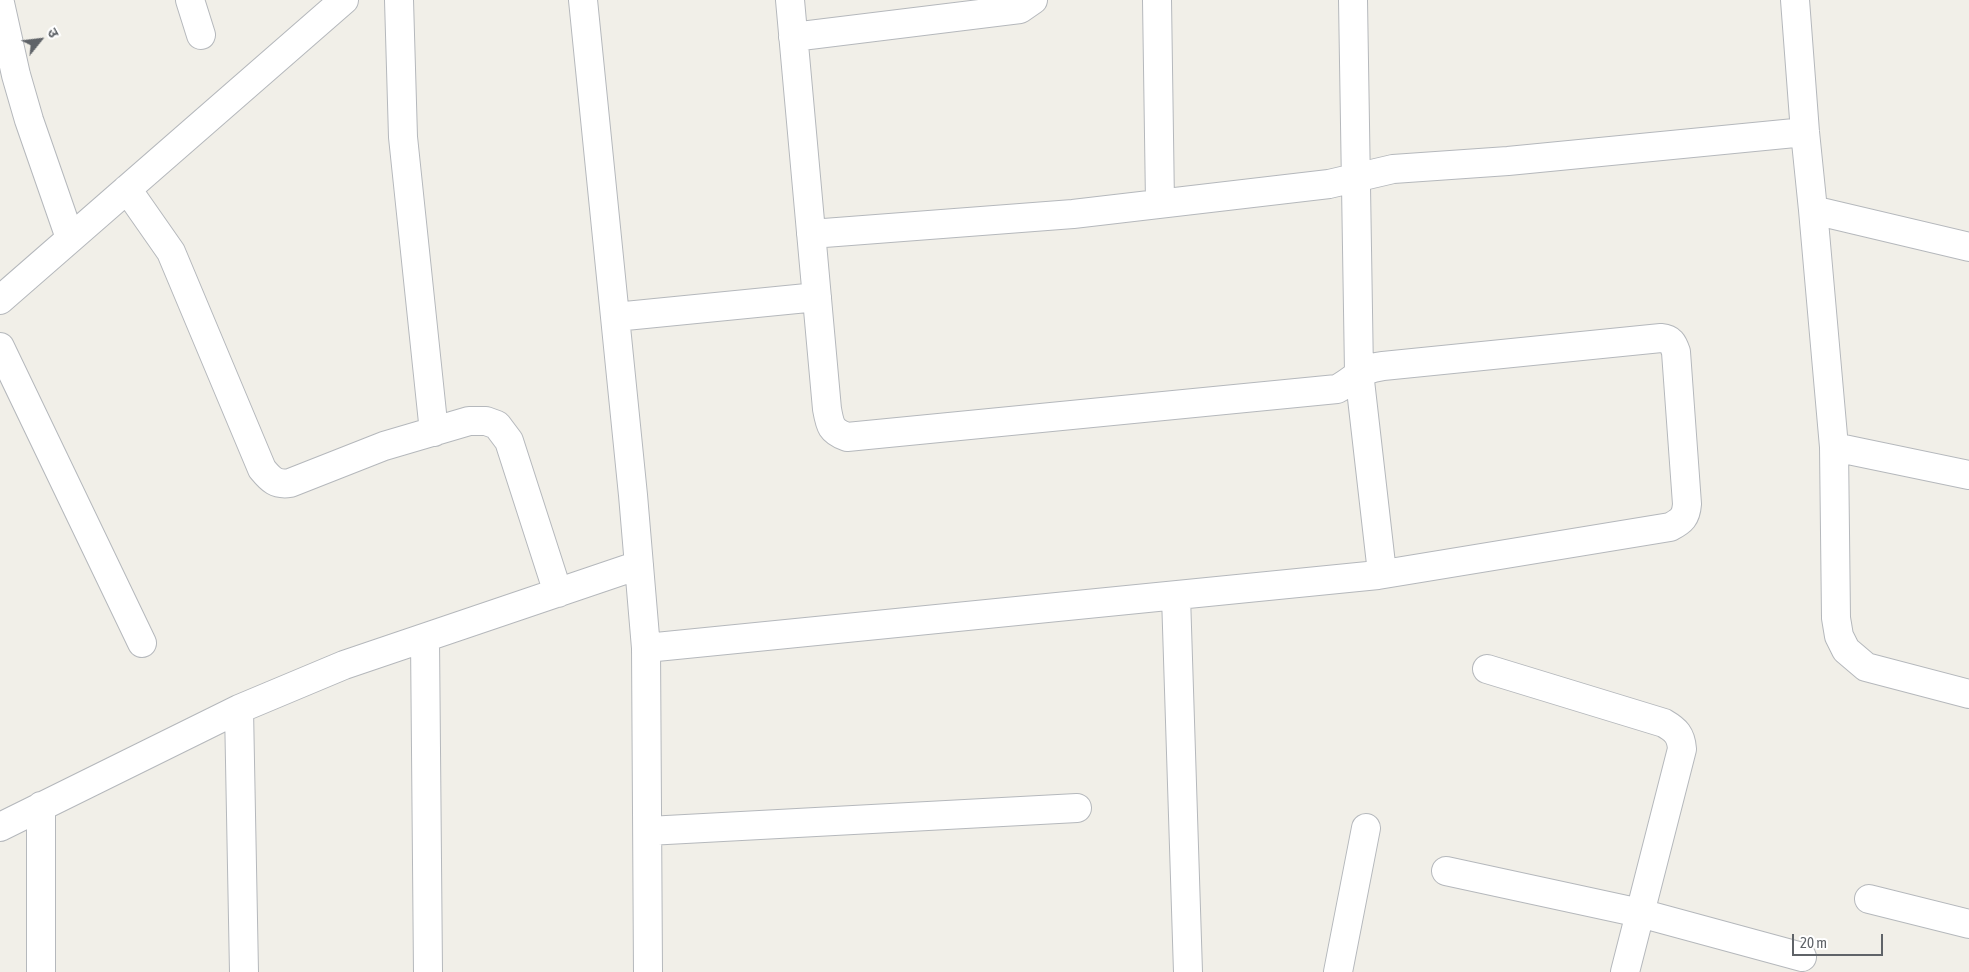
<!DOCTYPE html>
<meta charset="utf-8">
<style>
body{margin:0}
#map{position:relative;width:1969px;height:972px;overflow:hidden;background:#f1efe8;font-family:"Asap Condensed","Noto Sans Devanagari",sans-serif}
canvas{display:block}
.north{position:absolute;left:15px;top:15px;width:50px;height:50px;-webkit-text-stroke:4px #fff;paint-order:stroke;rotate:61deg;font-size:14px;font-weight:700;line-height:20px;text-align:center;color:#5f6368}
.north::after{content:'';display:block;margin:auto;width:18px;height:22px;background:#5f6368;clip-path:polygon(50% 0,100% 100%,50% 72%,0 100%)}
.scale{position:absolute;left:1792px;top:934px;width:91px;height:22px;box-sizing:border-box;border:2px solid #5f6368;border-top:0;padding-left:6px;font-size:15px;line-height:18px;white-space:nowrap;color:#5f6368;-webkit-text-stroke:4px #fff;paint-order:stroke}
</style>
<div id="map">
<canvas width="1969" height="972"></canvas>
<div class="north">उ</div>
<div class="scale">20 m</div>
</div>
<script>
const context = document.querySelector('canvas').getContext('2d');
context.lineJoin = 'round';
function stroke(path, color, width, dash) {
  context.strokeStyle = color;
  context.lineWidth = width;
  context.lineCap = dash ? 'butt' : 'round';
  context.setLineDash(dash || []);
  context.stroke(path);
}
const minor = new Path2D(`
 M190,0L201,35
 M399,0L403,137L434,432
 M583,0L633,495L646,648L648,972
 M790,0L827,409C830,426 831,431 847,437L1337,389C1356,379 1359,369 1383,366L1661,338C1671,339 1673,343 1676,352L1687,504C1686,517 1682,521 1670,527L1378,575
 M1157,0L1160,203
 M1795,0L1805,132L1813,210L1834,447L1836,618L1839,636L1846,650L1866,667L1969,694
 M0,3L16,75L29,120L70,238
 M793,37L1020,9L1033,0
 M127,189L171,252L262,469C271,480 276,485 290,483L384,446L469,421H486L497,425L509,441L558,593
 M1813,210L1969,247
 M811,234L1073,214L1329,184L1393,169L1508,161L1805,132
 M0,300L344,0
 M615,317L817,297
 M0,347L142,643
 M1834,447L1969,475
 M1176,596L1188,972
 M425,639L428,972
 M646,648L1378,575L1381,570V564L1359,372L1353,0
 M1487,669L1664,723C1676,730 1681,735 1682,749L1625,972
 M239,709L244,972
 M41,806V972
 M0,827L239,709L344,665L639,565
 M648,831L1077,808
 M1446,871L1640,913L1802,957
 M1869,899L1969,924
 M1338,972L1366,828`);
stroke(minor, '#b5b8bc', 30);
stroke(minor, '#fff', 28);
</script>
